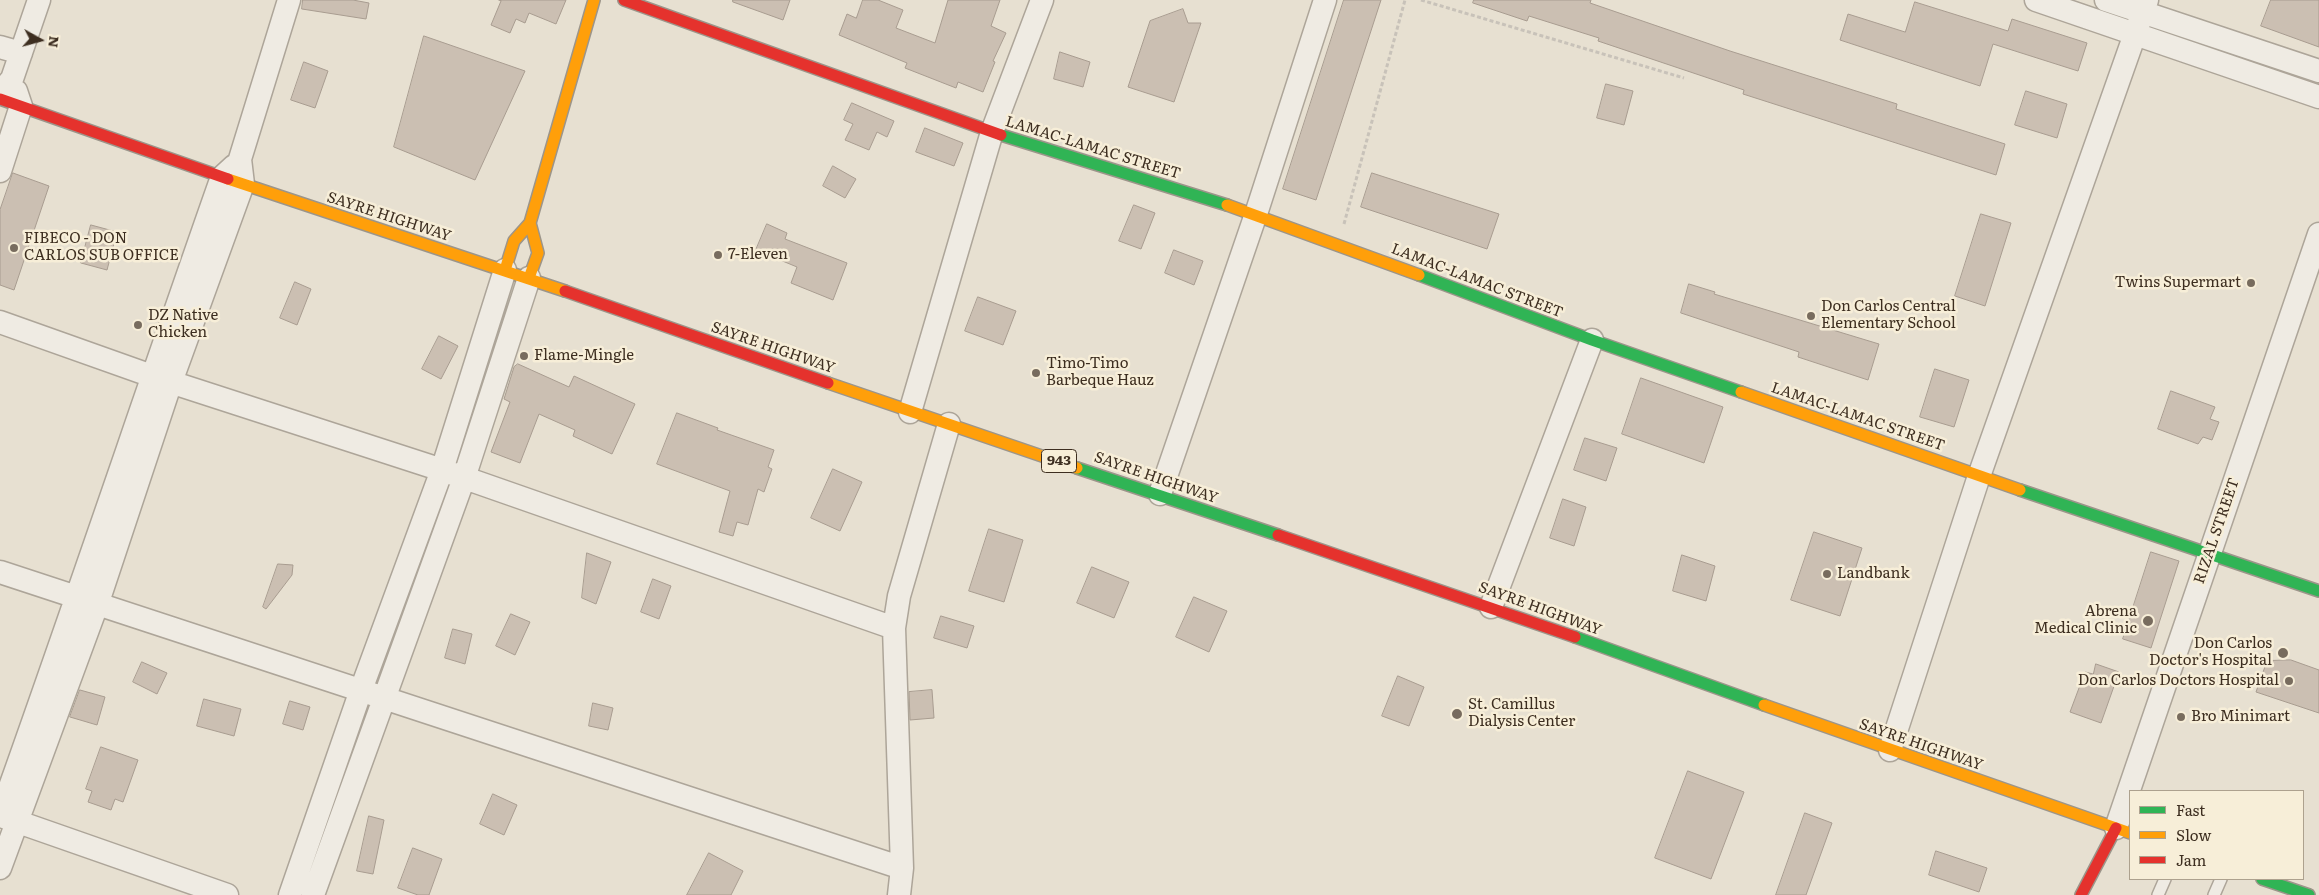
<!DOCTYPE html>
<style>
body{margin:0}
#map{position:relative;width:2319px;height:895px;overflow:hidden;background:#e7e0d1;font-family:Literata,serif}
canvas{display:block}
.legend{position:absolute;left:2129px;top:790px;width:175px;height:90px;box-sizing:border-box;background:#f7eed8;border:1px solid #ada18e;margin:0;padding:6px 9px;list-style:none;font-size:15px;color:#3d2e20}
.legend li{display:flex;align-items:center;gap:10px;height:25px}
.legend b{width:25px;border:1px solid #ada18e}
.north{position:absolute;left:15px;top:15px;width:50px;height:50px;-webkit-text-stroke:4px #f7eed8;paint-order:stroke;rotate:97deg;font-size:14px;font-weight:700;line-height:20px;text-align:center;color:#3d2e20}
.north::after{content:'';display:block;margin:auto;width:18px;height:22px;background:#3d2e20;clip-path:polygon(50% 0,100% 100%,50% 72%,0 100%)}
</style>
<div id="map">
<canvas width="2319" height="895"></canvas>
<ul class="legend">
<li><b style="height:6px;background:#30b455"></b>Fast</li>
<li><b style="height:6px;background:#ff9f0a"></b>Slow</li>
<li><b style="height:6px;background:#e5322d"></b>Jam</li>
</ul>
<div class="north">N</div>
</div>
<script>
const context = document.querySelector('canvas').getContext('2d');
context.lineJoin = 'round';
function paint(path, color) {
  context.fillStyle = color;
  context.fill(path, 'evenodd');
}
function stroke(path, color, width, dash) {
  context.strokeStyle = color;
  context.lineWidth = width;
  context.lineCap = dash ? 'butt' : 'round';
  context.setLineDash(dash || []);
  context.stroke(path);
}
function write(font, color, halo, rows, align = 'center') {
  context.font = font + ' Literata,serif';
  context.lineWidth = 5;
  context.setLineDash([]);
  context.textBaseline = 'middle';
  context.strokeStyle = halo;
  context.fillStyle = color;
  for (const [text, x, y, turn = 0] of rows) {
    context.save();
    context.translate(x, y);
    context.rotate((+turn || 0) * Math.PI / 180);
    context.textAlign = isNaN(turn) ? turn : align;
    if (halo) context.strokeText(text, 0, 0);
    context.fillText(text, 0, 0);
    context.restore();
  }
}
const building = new Path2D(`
 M303,0H353L369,3L366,19L302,9Z
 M499,0H566L556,24L529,13L525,23L516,19L510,33L491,25L501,1Z
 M733,0H790L783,20L733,2Z
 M863,0H878L903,10L896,28L935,43L948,0H1000L991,26L1006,33L993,61L995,62L983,92L958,82L956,88L905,68L907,63L839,35L847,14L856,18Z
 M1344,0H1381L1316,200L1283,189Z
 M1474,0H1591L1590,3L1730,51L1897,104L1896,109L2005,144L1996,175L1743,94L1744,90L1598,41L1599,38L1529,16L1527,21L1473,3Z
 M2271,0H2319V47L2261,26Z
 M1915,2L2008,31L2012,19L2087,43L2078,71L1993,44L1980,86L1840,40L1848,14L1905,32Z
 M1183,9L1188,23H1201L1174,102L1128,87L1150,21Z
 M424,36L525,71L475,180L394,147Z
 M1060,52L1090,62L1083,87L1054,79Z
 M304,62L328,71L315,108L291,100Z
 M1606,84L1633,91L1624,125L1597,118Z
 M2026,91L2067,104L2057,138L2015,125Z
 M852,103L894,121L887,137L877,132L869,150L845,140L853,124L844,120Z
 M925,128L963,143L954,166L916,152Z
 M833,166L856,179L845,198L823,186Z
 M13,173L49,186L14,290L0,285V210Z
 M1372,173L1499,214L1487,249L1361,207Z
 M1134,205L1155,213L1141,249L1119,241Z
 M1981,214L2011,223L1985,306L1955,296Z
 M767,224L787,233L785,239L847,263L833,300L791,283L797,267L756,250Z
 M91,225L117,232L107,270L81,263Z
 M1174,250L1203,261L1194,285L1165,273Z
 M295,282L311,289L297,325L280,318Z
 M1689,284L1715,292L1714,294L1879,344L1868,380L1798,357L1799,352L1681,313Z
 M978,297L1016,311L1003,345L965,331Z
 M439,336L458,346L441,379L422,369Z
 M518,364L569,387L574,376L635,404L612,454L573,436L575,430L539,414L520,463L491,452L510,402L504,399L514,367Z
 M1935,369L1969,380L1954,427L1920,417Z
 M1641,378L1723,407L1704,463L1622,434Z
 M2171,391L2215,407L2210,419L2219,422L2212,440L2203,437L2198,444L2158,429Z
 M677,413L718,428L717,430L774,450L768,467L772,469L764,492L758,489L748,525L737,522L733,536L719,532L730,491L657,464Z
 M1585,438L1617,448L1606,481L1574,470Z
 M833,469L862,482L840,531L811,518Z
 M1563,499L1586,507L1574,546L1550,538Z
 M989,529L1023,540L1004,602L969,591Z
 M1814,532L1862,548L1840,616L1791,600Z
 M2151,552L2179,561L2151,648L2123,639Z
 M587,553L611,562L596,604L582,598Z
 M1682,555L1715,566L1706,601L1673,591Z
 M278,564L293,565L292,575L266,609L263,607Z
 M1092,567L1129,582L1114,618L1077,603Z
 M653,579L671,586L659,619L641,612Z
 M1194,597L1227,611L1209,652L1176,637Z
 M511,614L530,622L515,655L496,646Z
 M941,616L974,626L967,648L934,638Z
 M453,629L472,634L465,664L445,658Z
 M2291,660L2319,670V713L2256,692L2267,661Z
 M142,662L167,673L157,694L133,682Z
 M2096,664L2119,672L2101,723L2070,712L2085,672L2093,674Z
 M1398,676L1424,687L1409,726L1382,716Z
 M80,690L105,697L97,725L70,717Z
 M932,690L934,718L910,720L909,692Z
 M204,699L241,709L234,736L197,726Z
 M290,701L310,707L303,730L283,724Z
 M593,703L613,708L608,730L589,726Z
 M101,747L138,760L123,802L115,799L111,810L88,802L92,791L86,789Z
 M1688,771L1744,792L1711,879L1655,858Z
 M493,794L517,805L504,835L480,824Z
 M1805,813L1832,823L1806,895H1776Z
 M369,816L384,820L373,874L357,871Z
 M413,848L442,859L429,895H418L398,888Z
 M1936,851L1987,868L1979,892L1929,875Z
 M709,853L743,871L731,895H687Z`);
const path = new Path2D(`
 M1421,0L1684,78
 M1344,224L1405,0`);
const lane = new Path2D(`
 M2158,895L2165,879
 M2214,895L2221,879`);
const street = new Path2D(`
 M2036,0L2319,97
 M2106,0L2319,71
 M0,47L21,53
 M0,93L12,79L39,0
 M0,171L21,106L16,91
 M0,322L152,376L442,470L894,628
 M910,412L992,132L1042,0
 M1160,494L1256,214L1325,0
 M0,572L902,868
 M1491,607L1592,340
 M1890,750L1979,476L2147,0
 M0,815C76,603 147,390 222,177L234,166
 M4,817L227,895
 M2116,828L2319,234
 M0,868L97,605L171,382L243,184L240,159L289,0
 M290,895L361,690L442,470L505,270
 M313,895L464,478L529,278
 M899,895L902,868L894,628L899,596L949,424`);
const fast = new Path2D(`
 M1001,135L1227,205
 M1419,275L1592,340L1741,392
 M1077,468L1278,535
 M2020,490L2319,591
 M1575,637L1764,705
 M2262,879L2309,895`);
const slow = new Path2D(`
 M228,179L565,291
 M1227,205L1419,275
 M530,223L594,0
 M505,270L514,241L530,223
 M529,278L538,253L530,223
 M828,383L1077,468
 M1741,392L2020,490
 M1764,705L2130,833`);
const jam = new Path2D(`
 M624,0L1001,135
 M0,99L228,179
 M565,291L828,383
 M1278,535L1575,637
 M2081,895L2116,828`);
const markers = [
 [14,248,5,"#786c5e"],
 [718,255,5,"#786c5e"],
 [2251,283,5,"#786c5e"],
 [1811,316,5,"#786c5e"],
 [138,325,5,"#786c5e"],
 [524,356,5,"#786c5e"],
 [1036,373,5,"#786c5e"],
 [1827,574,5,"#786c5e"],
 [2148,621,6,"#786c5e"],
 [2283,653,6,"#786c5e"],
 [2289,681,5,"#786c5e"],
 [1457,714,6,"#786c5e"],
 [2181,717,5,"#786c5e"]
];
const shields = [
 [1059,461,35]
];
const shieldNames = [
 ["943",1059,461]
];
const streetNames = [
 ["LAMAC-LAMAC STREET",1093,148,17],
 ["SAYRE HIGHWAY",389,217,18],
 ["LAMAC-LAMAC STREET",1477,281,21],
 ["SAYRE HIGHWAY",773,348,19],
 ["LAMAC-LAMAC STREET",1858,417,19],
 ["SAYRE HIGHWAY",1156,478,19],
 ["RIZAL STREET",2217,531,-71],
 ["SAYRE HIGHWAY",1540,609,20],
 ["SAYRE HIGHWAY",1921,745,19]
];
const poiNames = [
 ["FIBECO - DON",24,239],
 ["CARLOS SUB OFFICE",24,256],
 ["7-Eleven",728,255],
 ["Twins Supermart",2241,283,"right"],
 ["Don Carlos Central",1821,307],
 ["Elementary School",1821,324],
 ["DZ Native",148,316],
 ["Chicken",148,333],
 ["Flame-Mingle",534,356],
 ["Timo-Timo",1046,364],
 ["Barbeque Hauz",1046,381],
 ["Landbank",1837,574],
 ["Abrena",2137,612,"right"],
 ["Medical Clinic",2137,629,"right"],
 ["Don Carlos",2272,644,"right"],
 ["Doctor's Hospital",2272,661,"right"],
 ["Don Carlos Doctors Hospital",2279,681,"right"],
 ["St. Camillus",1468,705],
 ["Dialysis Center",1468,722],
 ["Bro Minimart",2191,717]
];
paint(building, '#cbbfb2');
stroke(building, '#a89c90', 1);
stroke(lane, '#ada599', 14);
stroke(street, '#ada599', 25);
stroke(fast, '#9c958a', 14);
stroke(slow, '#9c958a', 14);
stroke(jam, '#9c958a', 14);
stroke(path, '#c8c2b9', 3, [4, 2.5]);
stroke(lane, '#efebe3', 11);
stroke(street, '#efebe3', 22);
stroke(fast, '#30b455', 11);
stroke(slow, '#ff9f0a', 11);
stroke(jam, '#e5322d', 11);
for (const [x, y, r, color] of markers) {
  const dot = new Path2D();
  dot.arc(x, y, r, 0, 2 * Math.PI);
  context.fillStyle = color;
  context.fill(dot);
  stroke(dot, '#f7eed8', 2);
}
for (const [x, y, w] of shields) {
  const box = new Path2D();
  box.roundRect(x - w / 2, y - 11.5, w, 23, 4);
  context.fillStyle = '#f7eed8';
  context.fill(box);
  stroke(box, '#3d2e20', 1);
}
write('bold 14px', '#3d2e20', null, shieldNames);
write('15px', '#3d2e20', '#f7eed8', streetNames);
write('15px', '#3d2e20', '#f7eed8', poiNames, 'left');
</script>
